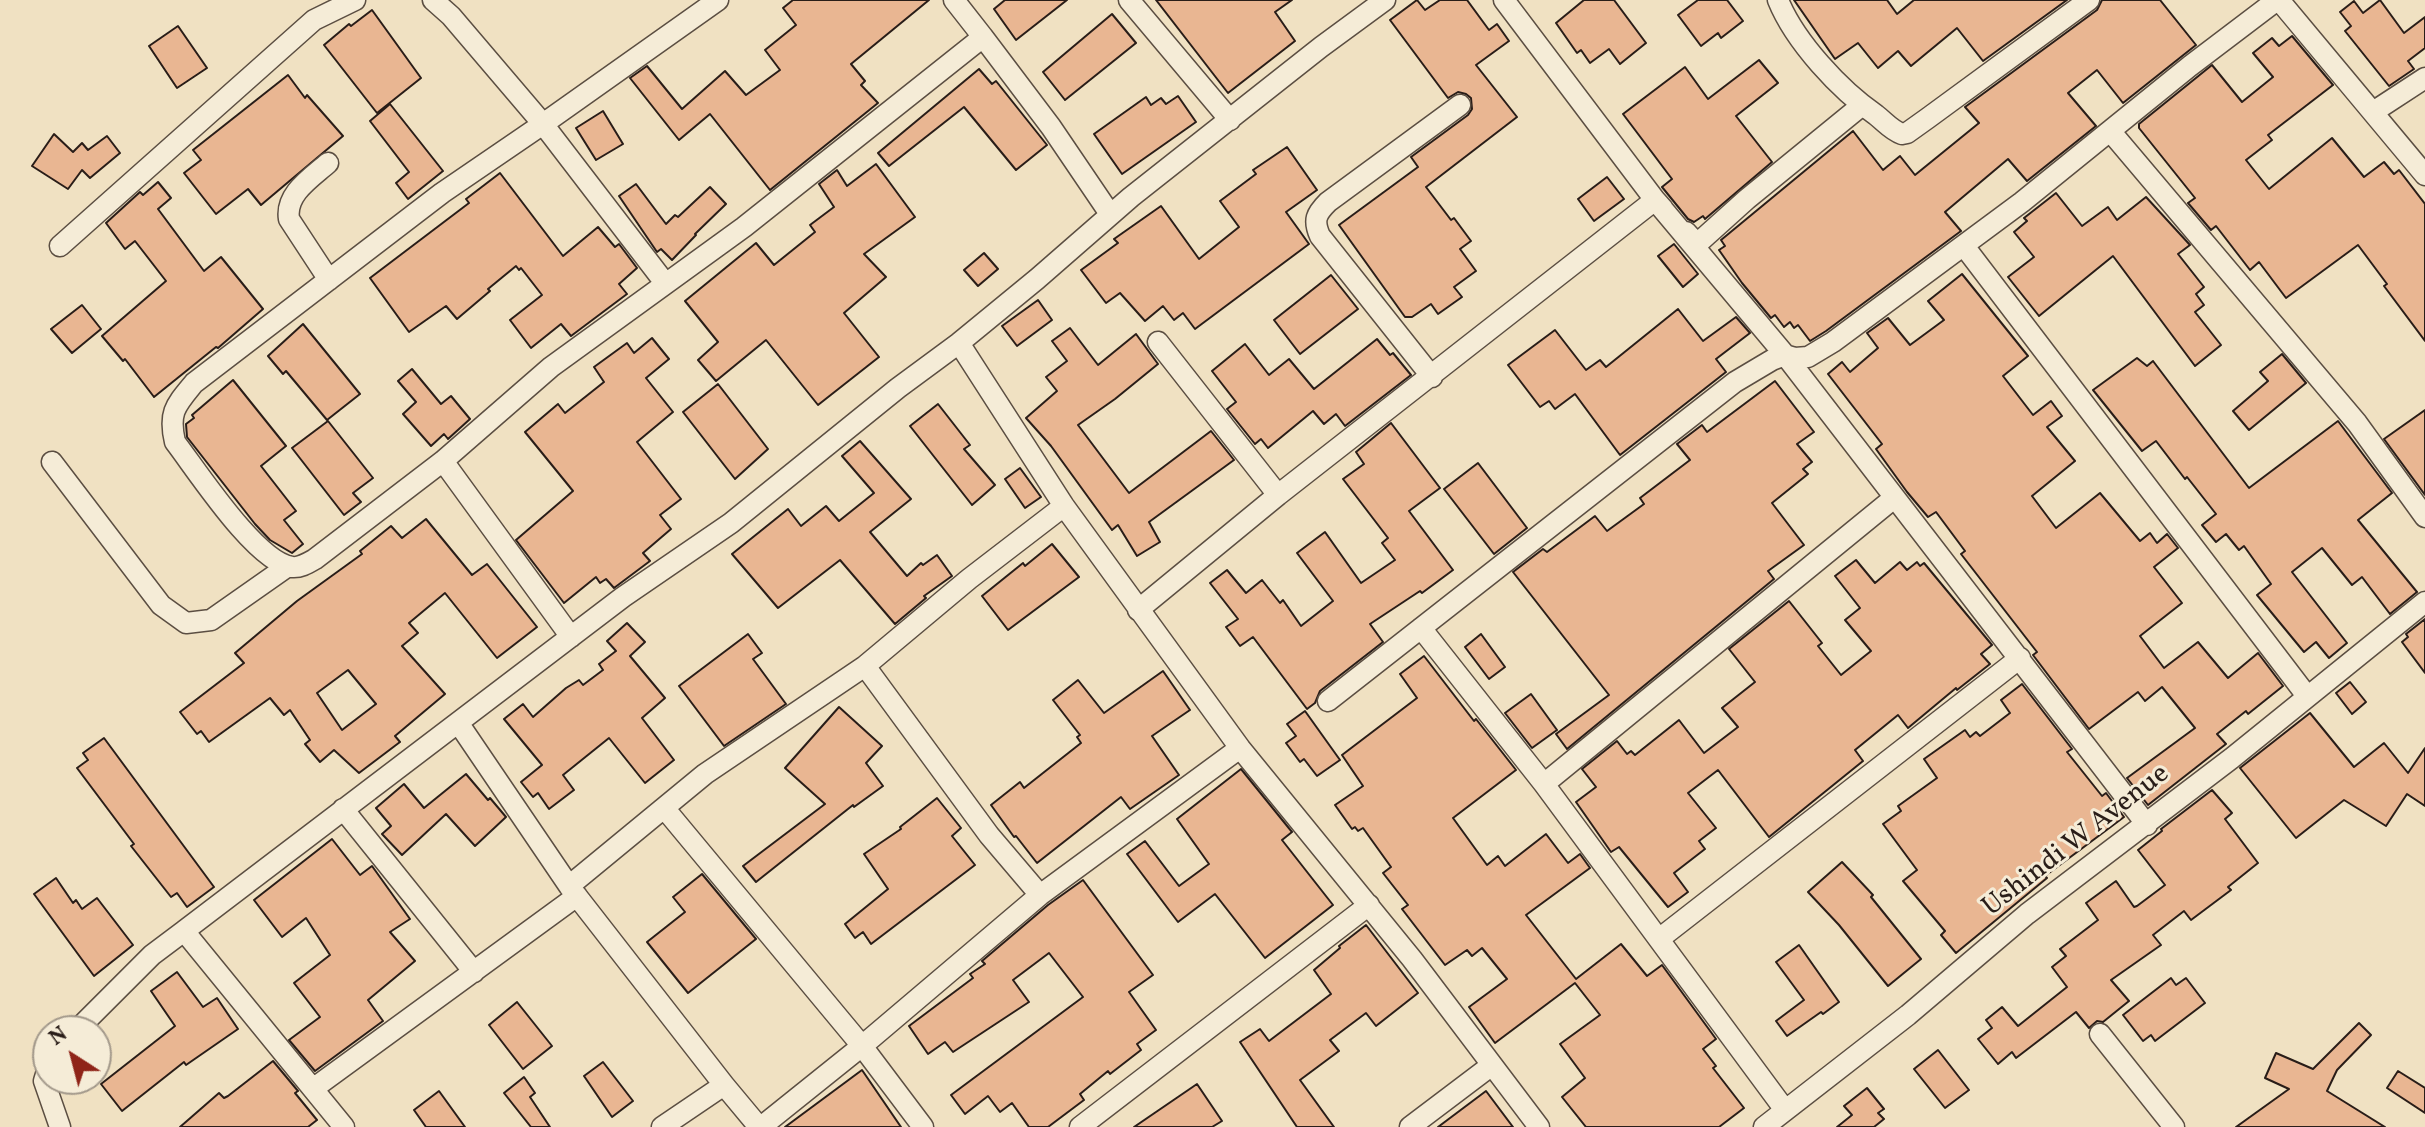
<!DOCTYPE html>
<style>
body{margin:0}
#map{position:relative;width:2425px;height:1127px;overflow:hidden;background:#f0e1c2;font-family:Vollkorn,serif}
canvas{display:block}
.north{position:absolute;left:32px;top:1015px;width:80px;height:80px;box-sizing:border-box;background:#f5ecd7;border:2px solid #a3998b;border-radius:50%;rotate:324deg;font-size:22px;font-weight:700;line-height:32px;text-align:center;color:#291d18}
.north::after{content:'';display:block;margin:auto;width:28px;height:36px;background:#8f2418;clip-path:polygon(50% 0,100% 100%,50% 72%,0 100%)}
</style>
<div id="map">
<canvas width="2425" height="1127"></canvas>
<div class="north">N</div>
</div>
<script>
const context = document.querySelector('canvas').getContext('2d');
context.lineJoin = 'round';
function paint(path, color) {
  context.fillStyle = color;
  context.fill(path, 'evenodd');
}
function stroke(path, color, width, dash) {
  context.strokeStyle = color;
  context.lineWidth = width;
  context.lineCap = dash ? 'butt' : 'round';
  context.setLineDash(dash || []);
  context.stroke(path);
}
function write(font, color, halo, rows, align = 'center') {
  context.font = font + ' Vollkorn,serif';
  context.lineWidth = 6;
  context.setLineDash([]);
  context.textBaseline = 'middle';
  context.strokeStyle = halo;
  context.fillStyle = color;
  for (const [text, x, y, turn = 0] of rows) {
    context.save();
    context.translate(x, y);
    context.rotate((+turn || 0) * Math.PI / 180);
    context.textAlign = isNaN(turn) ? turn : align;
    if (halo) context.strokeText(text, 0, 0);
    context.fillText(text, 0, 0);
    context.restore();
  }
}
const building = new Path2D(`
 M793,0H929L851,64L865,81L861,85L878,103L770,190L710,114L679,140L630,78L647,66L682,109L725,71L746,95L780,70L765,50L796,25L783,8Z
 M1005,0H1067L1016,40L994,9Z
 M1156,0H1292L1275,12L1295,41L1228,93Z
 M1417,0L1425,10L1440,0H1467L1489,30L1497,24L1509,41L1476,65L1517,117L1426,187L1451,220L1454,218L1471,241L1460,249L1476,271L1454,287L1462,297L1438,314L1431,304L1412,317H1405L1339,225L1418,167L1411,157L1468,115L1472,109L1471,98L1466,94L1458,92L1448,98L1390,20Z
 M1584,0H1614L1646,43L1620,64L1609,49L1590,63L1581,50L1577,53L1556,23Z
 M1698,0H1727L1743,21L1721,38L1718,33L1701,46L1678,15Z
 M1794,0H1887L1897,14L1914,0H2067L1983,61L1957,28L1911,66L1898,51L1878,68L1858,43L1835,59Z
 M2102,0H2160L2196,45L2123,103L2097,70L2068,93L2096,126L2027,181L2008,159L1945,212L1961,231L1826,331L1810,341L1798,325L1794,328L1790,322L1784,327L1775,315L1771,318L1742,283L1719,250L1725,246L1721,240L1853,131L1883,170L1900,156L1915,175L1979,123L1965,107L2097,10Z
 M2380,0L2404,33L2425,17V48L2408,61L2414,69L2389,86L2345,31L2351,26L2340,12L2354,1L2363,13Z
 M372,10L421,78L377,113L324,45L349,24L351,26Z
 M1112,14L1136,43L1065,100L1043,72Z
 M178,26L207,68L177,88L149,46Z
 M2292,36L2333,85L2268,135L2272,140L2246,160L2269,189L2332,138L2364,177L2384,162L2394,174L2399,170L2425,204V341L2384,286L2387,284L2358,245L2286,298L2259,262L2250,270L2216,226L2211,230L2188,203L2195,198L2139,128V124L2212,65L2242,102L2273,77L2253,53L2272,38L2279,46Z
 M1759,60L1778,83L1736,116L1772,162L1705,219L1703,216L1694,222L1688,219L1662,187L1672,179L1623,114L1685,67L1708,99Z
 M979,69L992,84L996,81L1047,145L1016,170L964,107L889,166L878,153Z
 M288,75L305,98L307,95L343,136L261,205L248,189L216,214L184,173L201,160L193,150Z
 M1178,96L1196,122L1122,174L1094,134L1146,97L1151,105L1161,98L1166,104Z
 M390,104L443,171L408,199L396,183L409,172L370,121Z
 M603,111L623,144L596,160L576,128Z
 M54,134L73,152L82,143L88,150L107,136L120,153L90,178L82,170L68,189L32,166Z
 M1287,147L1317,190L1286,212L1309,244L1195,329L1183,313L1174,320L1163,306L1145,321L1120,293L1106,303L1081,270L1118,243L1114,239L1161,206L1199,259L1239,227L1220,201L1256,174L1253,170Z
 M876,164L915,217L864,254L886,277L844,313L879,357L818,405L766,340L716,381L698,360L718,342L685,301L756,243L774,265L815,232L810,225L834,207L819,184L837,170L847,186Z
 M500,173L563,256L598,227L615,247L619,244L637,268L619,284L627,294L571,336L561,324L531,348L510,320L542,295L521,268L519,270L516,266L488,289L490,291L457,319L446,306L409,332L370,278L469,203L466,199Z
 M1607,177L1624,199L1594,221L1578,199Z
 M158,182L171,198L158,209L204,271L221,257L263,309L218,348L216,347L154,397L125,359L123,361L102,336L166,281L135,241L125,249L106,223L140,192L143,195Z
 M636,184L666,224L675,215L678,217L710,187L726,204L695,234L696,235L672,260L661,249L657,252L619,196Z
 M2056,193L2082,226L2108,207L2117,220L2146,197L2190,245L2178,254L2204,287L2196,294L2204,305L2195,312L2221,345L2195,366L2113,256L2039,316L2008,277L2034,257L2014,232L2027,221L2024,218Z
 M1674,244L1698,274L1683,287L1658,256Z
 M984,253L998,269L978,286L964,270Z
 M1962,274L2028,356L2003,376L2033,415L2051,401L2062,416L2047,427L2075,461L2032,496L2056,528L2100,493L2140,541L2150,533L2157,543L2167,534L2178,548L2154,567L2182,603L2140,636L2164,668L2198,642L2228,678L2258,653L2283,686L2248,714L2246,711L2217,734L2226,744L2148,805L2127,778L2195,728L2162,687L2145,701L2138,692L2089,729L2033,655L2037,652L1961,554L1965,551L1936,512L1928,517L1907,492L1876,449L1882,444L1828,374L1842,362L1850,372L1878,348L1867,333L1888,318L1910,345L1944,320L1928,301Z
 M1331,275L1358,309L1300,354L1274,320Z
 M1038,300L1052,320L1017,346L1002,326Z
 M82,305L101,329L72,353L51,329Z
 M1678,309L1703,341L1736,317L1750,333L1716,359L1726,372L1620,455L1575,394L1555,409L1549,401L1540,407L1508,365L1555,330L1586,370L1600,360L1606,367Z
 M303,324L360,394L327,420L286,371L283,374L268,356Z
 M1070,328L1098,365L1136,334L1158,364L1115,399L1078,425L1129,493L1211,431L1234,460L1149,522L1160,542L1137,556L1118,525L1112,530L1051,446L1026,418L1057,391L1046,377L1067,361L1052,341Z
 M652,338L669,359L646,378L673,412L637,442L681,499L660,515L671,529L643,553L650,561L614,588L606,579L600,583L596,577L564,603L516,540L573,491L525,432L558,404L565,413L604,382L594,367L627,343L634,353Z
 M1377,339L1390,355L1393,353L1411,375L1345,426L1336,414L1324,424L1313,411L1268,448L1261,439L1255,444L1227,409L1236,402L1212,371L1245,344L1269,375L1289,359L1314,389Z
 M2282,354L2306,383L2249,430L2233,411L2268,381L2260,372Z
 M2137,358L2147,366L2153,361L2249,488L2338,421L2392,493L2358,520L2417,592L2390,614L2362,577L2352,585L2322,548L2292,572L2347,643L2329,658L2316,642L2304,652L2257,595L2271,584L2244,546L2239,550L2226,534L2216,542L2202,525L2216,514L2187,477L2185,479L2156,441L2142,451L2093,390Z
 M412,369L441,404L451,396L470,419L448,439L444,434L431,446L403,414L416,402L398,381Z
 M233,380L286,446L261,466L296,511L284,520L303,544L292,553L270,540L255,524L187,437L186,424L194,418L192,415Z
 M1775,381L1814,432L1797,444L1812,462L1803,469L1808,474L1772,503L1804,545L1768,571L1774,579L1567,749L1556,734L1609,695L1513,572L1543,549L1547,552L1595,516L1607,531L1644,504L1640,498L1690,460L1677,444L1702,425L1707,432Z
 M718,384L768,449L735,479L683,412Z
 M938,404L970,445L964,449L995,485L972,505L910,426Z
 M2425,410V495L2384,439Z
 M328,421L373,478L353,493L361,502L344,515L292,448Z
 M1391,423L1440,488L1409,511L1453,570L1422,593L1420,591L1370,624L1383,642L1320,691L1315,703L1307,709L1253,637L1240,646L1226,627L1238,619L1210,583L1227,570L1246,593L1262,580L1280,603L1283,600L1301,626L1333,601L1297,553L1325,532L1361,583L1395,560L1382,543L1388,538L1343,479L1364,464L1356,452Z
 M860,441L911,499L870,532L907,576L921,563L923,565L937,555L952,576L924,596L926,598L895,624L840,560L778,608L732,554L788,509L801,526L826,506L839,521L874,493L842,456Z
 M1478,463L1527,528L1494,554L1444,489Z
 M1020,468L1041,497L1025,508L1005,479Z
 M426,519L472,575L487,564L537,627L497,658L445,593L409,623L418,633L402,646L445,694L395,736L400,742L359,773L334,750L320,762L305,744L310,740L290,710L284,715L270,698L209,742L201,731L197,734L180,712L244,663L235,653L297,601L362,554L360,551L391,526L402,538ZM348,670L376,704L342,730L317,693Z
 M1052,544L1079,577L1008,630L982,596L1023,563L1025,566Z
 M1856,560L1875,583L1900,562L1907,570L1917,562L1920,566L1924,563L1992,645L1981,654L1990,664L1957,690L1956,688L1908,728L1898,715L1855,750L1863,761L1769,837L1718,770L1688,793L1716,828L1699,841L1705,849L1674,873L1688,892L1668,907L1619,847L1611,852L1576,802L1596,787L1582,769L1617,741L1627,754L1631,751L1635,755L1679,720L1704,753L1738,727L1722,708L1755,682L1729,649L1789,601L1822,643L1818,646L1841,675L1871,651L1845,620L1860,608L1835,576Z
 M2425,619V673L2402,642L2408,637L2406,634Z
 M627,623L645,642L630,656L665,698L642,718L674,760L645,783L609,738L563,775L574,790L549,809L538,793L533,797L521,782L542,765L504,719L523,704L533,717L566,688L579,680L583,685L603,670L599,664L616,651L607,641Z
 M748,634L762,653L753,659L786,704L724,746L679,686Z
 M1481,634L1505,667L1489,679L1465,647Z
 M1424,656L1474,721L1476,719L1516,770L1453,818L1487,865L1498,856L1505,866L1546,834L1568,863L1580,854L1590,868L1526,915L1576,979L1621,944L1647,976L1662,965L1716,1039L1703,1049L1716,1066L1713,1068L1744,1108L1719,1127H1586L1562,1097L1585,1078L1560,1044L1600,1015L1575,983L1495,1043L1469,1007L1507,979L1482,948L1472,956L1467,950L1445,965L1402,909L1408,905L1383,873L1391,867L1363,828L1358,831L1355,827L1352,829L1335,805L1363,786L1342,755L1417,698L1400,674Z
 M1163,671L1190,710L1152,736L1179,775L1130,809L1121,797L1037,863L1016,836L1014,837L991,805L1020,782L1024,788L1081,743L1077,737L1080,735L1053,700L1078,680L1104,713Z
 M2350,682L2366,702L2352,714L2336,693Z
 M2022,684L2072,749L2067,752L2102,796L2106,793L2124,817L2045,876L2047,878L1956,953L1941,935L1945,931L1903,881L1917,870L1883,824L1901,811L1898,806L1937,778L1924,759L1965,730L1970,737L1976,732L1980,736L2010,713L2001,700Z
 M1531,694L1557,730L1532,748L1505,713Z
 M839,707L882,746L866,763L883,786L854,807L853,805L756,882L743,866L825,804L785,768Z
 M1305,711L1340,760L1317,776L1304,759L1300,762L1286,743L1296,736L1287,724Z
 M2310,713L2354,767L2384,743L2408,773L2425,748V806L2407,794L2386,826L2344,800L2296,838L2240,768Z
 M104,738L214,887L187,907L177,893L171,897L131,846L134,844L77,768L88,760L83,753Z
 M1241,769L1292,832L1282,840L1333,905L1265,958L1215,894L1178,922L1127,854L1145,841L1179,886L1209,864L1177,819Z
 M466,774L488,800L490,798L506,817L475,846L446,814L402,855L382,834L391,826L376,808L404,784L424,808Z
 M2212,790L2232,813L2225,819L2258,863L2228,887L2231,890L2191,920L2184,911L2153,935L2161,945L2111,980L2129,1001L2103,1022L2097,1021L2089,1028L2076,1012L2016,1058L2012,1052L1998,1064L1978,1039L1992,1028L1986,1020L2002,1007L2018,1026L2067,987L2052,967L2066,956L2060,949L2098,920L2086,903L2116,881L2134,907L2137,906L2165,885L2138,850L2162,831L2161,829Z
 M937,798L961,828L952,836L975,865L871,944L863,932L855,938L845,924L888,889L864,854L901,829L900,827Z
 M332,839L360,875L372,866L410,919L390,932L415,961L368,1000L383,1021L315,1071L289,1040L320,1017L294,983L330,955L306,918L282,937L254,900Z
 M1842,862L1873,895L1871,897L1921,959L1888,986L1839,925L1808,892Z
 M702,874L756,939L688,993L647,942L685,912L673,897Z
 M56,878L73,903L76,900L82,909L97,898L133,945L94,976L34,894Z
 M1083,880L1153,975L1129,992L1156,1030L1137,1044L1141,1050L1110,1074L1108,1071L1080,1094L1084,1100L1048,1127H1029L1012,1103L1000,1112L988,1096L965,1114L951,1095L1083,997L1049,953L1013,980L1029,1002L953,1052L945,1042L928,1054L909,1026L973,978L970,974L985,964L982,961L1048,905Z
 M1366,925L1418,993L1376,1026L1366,1013L1330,1040L1339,1051L1300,1080L1334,1127H1297L1240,1042L1260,1029L1269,1041L1331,994L1314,970L1340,948L1339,946Z
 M1799,945L1839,1002L1823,1014L1821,1012L1787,1036L1776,1021L1804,1000L1776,962Z
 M177,972L203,1007L217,998L238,1029L186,1065L184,1062L122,1111L101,1084L175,1026L151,991Z
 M2171,978L2176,985L2186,978L2205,1003L2155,1041L2151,1035L2143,1041L2123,1015Z
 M517,1002L552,1046L523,1069L489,1025Z
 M2359,1023L2371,1035L2337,1070L2327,1091L2385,1127H2236L2289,1089L2265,1078L2276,1053L2313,1069Z
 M1938,1050L1969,1090L1945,1108L1914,1069Z
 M273,1061L298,1091L295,1093L317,1120L308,1127H180L219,1093L224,1098L228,1096Z
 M603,1062L633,1101L612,1117L584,1076Z
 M862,1070L901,1127H785Z
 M2398,1071L2425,1088V1113L2387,1088Z
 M524,1077L535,1093L530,1097L550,1127H531L504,1093Z
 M1197,1084L1222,1121L1212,1127H1134Z
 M1867,1088L1884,1109L1878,1113L1884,1119L1874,1127H1837L1852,1115L1844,1106Z
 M439,1091L465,1127H426L414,1110Z
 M1486,1091L1513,1127H1438Z`);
const minor = new Path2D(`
 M433,0L451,16L543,124L718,0
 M954,0L983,37
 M1129,0L1230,120
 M1385,0L1321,47L1131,197L1037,279L959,343L1064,506L1240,748L1412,959L1539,1127
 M1504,0L1655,200L1785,355L2147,825
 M1778,0C1795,42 1840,90 1876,115C1885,122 1891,130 1902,134L1907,133L1928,118L2089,0
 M2279,0L2425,175
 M2373,112L2425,78
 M2111,132L2357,423L2425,517
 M328,163C311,178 285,194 289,219L329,280
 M1686,232L1697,244L1747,199L1861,106
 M60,246L314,20L355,0
 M1964,246L2307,696
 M665,283L543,124L442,193L194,383C176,405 168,412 175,442C198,472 256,562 292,567C300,568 308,563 315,559L443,461L551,367L744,227L983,37L1051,127L1110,214
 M1158,342L1278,495
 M1432,377L1320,236C1313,220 1316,214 1328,202L1460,105
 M443,461L571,637
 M52,462L161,605L186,623L211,620L288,566
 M1138,610L1278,495L1655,200L1663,209
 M1421,628L1544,784L1785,1110
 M1328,701L1735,382L1772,360L1785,355L1795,358L1808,357L1833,342L2022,202L2190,66L2277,0
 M459,724L569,886L724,1085
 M1544,784L1894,498
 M343,809L474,972
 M665,809L862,1046L923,1127
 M569,886L705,774L865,666
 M1040,895L989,835L865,666L969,579L1064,506
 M1659,939L2020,658
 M76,1031L152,955L184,931
 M2100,1034L2174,1127
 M48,1068L44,1081L60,1127
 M314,1088L577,896
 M344,1127L184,931L623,597L731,523L898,388L959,343
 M662,1127L724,1085L759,1127
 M761,1127L862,1046L1040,895L1240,748
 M1080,1127L1369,905
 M1410,1127L1492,1065
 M1764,1127L1908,1015L2027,914L2232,758L2425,602`);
const streetNames = [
 ["Ushindi W Avenue",2077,842,-38]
];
paint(building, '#e9b692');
stroke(building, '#291d18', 2);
stroke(minor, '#5b4e42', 23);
stroke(minor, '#f5ecd7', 20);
write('28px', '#291d18', '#f5ecd7', streetNames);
</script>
